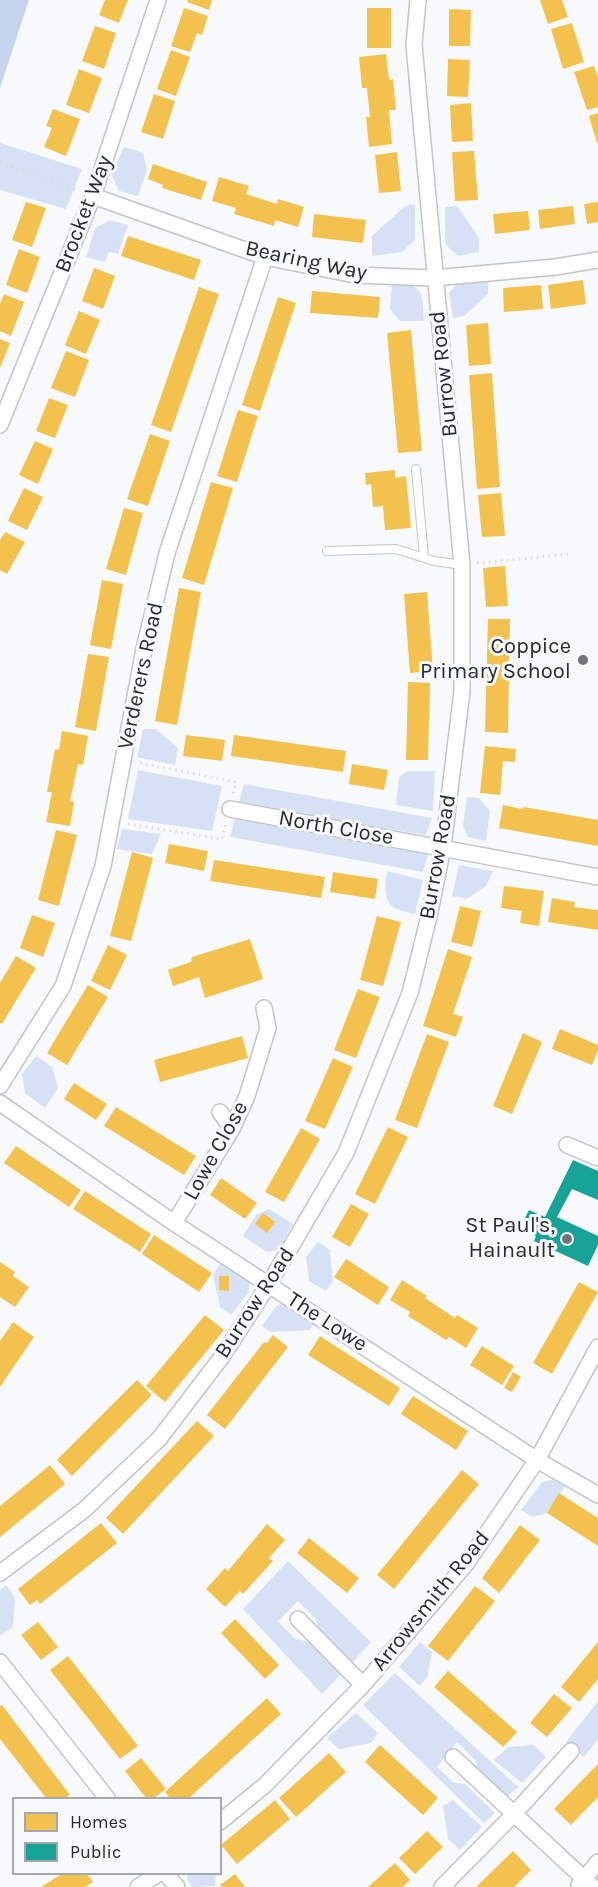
<!DOCTYPE html>
<style>
body{margin:0}
#map{position:relative;width:598px;height:1887px;overflow:hidden;background:#f8f9fb;font-family:Karla,sans-serif}
canvas{display:block}
.legend{position:absolute;left:12px;top:1797px;width:210px;height:78px;box-sizing:border-box;background:#f7f9fc;border:2px solid #a4a7ab;margin:0;padding:8px 10px;list-style:none;font-size:18px;color:#272b32}
.legend li{display:flex;align-items:center;gap:12px;height:30px}
.legend b{width:30px;border:2px solid #a4a7ab}
</style>
<div id="map">
<canvas width="598" height="1887"></canvas>
<ul class="legend">
<li><b style="height:16px;background:#f2c14e"></b>Homes</li>
<li><b style="height:16px;background:#17a398"></b>Public</li>
</ul>
</div>
<script>
const context = document.querySelector('canvas').getContext('2d');
context.lineJoin = 'round';
function paint(path, color) {
  context.fillStyle = color;
  context.fill(path, 'evenodd');
}
function stroke(path, color, width, dash) {
  context.strokeStyle = color;
  context.lineWidth = width;
  context.lineCap = dash ? 'butt' : 'round';
  context.setLineDash(dash || []);
  context.stroke(path);
}
function write(font, color, halo, rows, align = 'center') {
  context.font = font + ' Karla,sans-serif';
  context.lineWidth = 6;
  context.setLineDash([]);
  context.textBaseline = 'middle';
  context.strokeStyle = halo;
  context.fillStyle = color;
  for (const [text, x, y, turn = 0] of rows) {
    context.save();
    context.translate(x, y);
    context.rotate((+turn || 0) * Math.PI / 180);
    context.textAlign = isNaN(turn) ? turn : align;
    if (halo) context.strokeText(text, 0, 0);
    context.fillText(text, 0, 0);
    context.restore();
  }
}
const green = new Path2D(`
 M0,143L82,169L66,209L0,190Z
 M124,147L143,153L147,170L138,196L119,191L111,174Z
 M415,204V240L402,252L372,256V236L405,206Z
 M457,206L479,238V252L458,256L445,244V207Z
 M110,220L128,225L118,254L109,252L105,262L86,257L95,228Z
 M488,279V294L464,316L453,318L449,293L460,280Z
 M404,283C426,287 422,303 424,321H400L390,309L392,285Z
 M143,729H156L178,748L175,765L137,757Z
 M138,770L222,786L212,831L128,819Z
 M407,771H435L433,811L396,805L399,777Z
 M244,784L432,818L426,835L238,805Z
 M467,797L479,798L490,811L486,841L468,837L463,827Z
 M235,818L429,852L423,872L230,837Z
 M122,829L161,834L152,854L117,849Z
 M459,865L493,871L486,886L467,899L452,896Z
 M387,871L423,880L415,914C385,909 383,899 387,871Z
 M36,1056L52,1067L58,1088L45,1108L25,1093L22,1074Z
 M269,1209L293,1224L278,1250L267,1252L243,1236L256,1215Z
 M318,1242L330,1250L333,1281L326,1291L309,1281L306,1257Z
 M223,1259L249,1277V1292L231,1315L220,1307L213,1275Z
 M291,1302L316,1320L310,1330L271,1332L262,1326L277,1305Z
 M555,1479L565,1486L547,1513L532,1517L521,1510L542,1482Z
 M288,1561L371,1642L353,1662L318,1628L316,1619L298,1601L278,1621L295,1639L311,1642L342,1673L322,1694L243,1609Z
 M6,1585L15,1598L13,1627L0,1636V1590Z
 M420,1642L432,1652L427,1677L420,1686L399,1667Z
 M395,1673L518,1787L507,1797L477,1770L476,1761L457,1742L437,1767L454,1783L465,1784L495,1813L484,1823L363,1705Z
 M598,1701V1739L584,1757L566,1742Z
 M356,1713L378,1733L371,1743L339,1749L327,1738Z
 M534,1745L546,1757L522,1783L494,1760L508,1747Z
 M453,1800L482,1827L460,1850L448,1839L443,1806Z
 M188,1874H216L215,1886L192,1887L187,1880Z`);
const forest = new Path2D(`
 M0,0H29L0,88Z`);
const homes = new Path2D(`
 M105,0H128L119,23L99,15Z
 M188,0H212L209,10L187,2Z
 M540,0H562L568,17L548,24Z
 M184,8L208,16L202,35L197,33L190,52L171,46Z
 M367,8H391V48H367Z
 M449,9L471,10L470,46H449Z
 M572,23L584,62L563,69L551,29Z
 M95,26L116,33L104,69L82,61Z
 M171,50L190,57L176,96L157,89Z
 M386,54L389,80L393,79L396,110H389L392,144L369,147L366,117H370L367,88H362L359,57Z
 M448,59L470,60L468,97L447,96Z
 M594,66L598,77V107L587,110L574,72Z
 M79,69L102,78L89,113L66,105Z
 M154,94L175,101L163,139L141,132Z
 M471,103L473,141L452,142L450,105Z
 M53,109L80,119L66,156L44,147L52,128L46,126Z
 M598,113V143H597L589,116Z
 M474,151L478,200L455,201L452,152Z
 M397,152L401,191L379,193L375,155Z
 M153,164L207,182L201,200L162,188L163,185L148,179Z
 M219,177L249,186L246,194L277,204L278,199L304,207L298,227L275,220L274,226L234,214L236,208L212,201Z
 M26,202L46,208L32,247L12,240Z
 M598,202V222L587,224L584,204Z
 M573,206L575,224L540,229L538,210Z
 M528,211L530,230L495,234L493,214Z
 M314,214L366,220L363,243L312,237Z
 M128,236L201,260L194,280L121,256Z
 M19,249L40,257L27,293L6,285Z
 M94,268L115,276L103,309L82,301Z
 M583,280L586,304L551,309L548,285Z
 M541,285L543,309L504,312L503,288Z
 M199,287L219,294L171,432L151,425Z
 M312,291L380,297L378,318L310,313Z
 M4,294L24,302L11,336L0,331V304Z
 M278,297L296,303L260,411L242,405Z
 M79,311L100,320L86,354L65,345Z
 M488,323L491,364L469,366L466,325Z
 M411,330L422,451L398,453L387,333Z
 M0,339L10,343L0,368Z
 M66,351L89,360L75,397L51,388Z
 M492,373L500,487L477,489L469,375Z
 M49,398L68,405L55,438L36,431Z
 M238,410L258,416L237,482L217,476Z
 M150,434L170,441L148,506L127,499Z
 M35,441L53,449L38,484L19,475Z
 M395,470V478L406,476L411,528L385,530L383,506L373,507L371,484L366,485L365,473Z
 M211,482L233,488L204,585L182,578Z
 M24,488L43,497L27,530L8,521Z
 M501,493L505,536L482,537L478,495Z
 M124,508L143,513L126,575L106,569Z
 M5,532L25,542L7,574L0,570V540Z
 M505,566L508,606L486,607L483,568Z
 M102,580L123,584L111,649L90,645Z
 M179,588L201,592L177,725L155,721Z
 M427,592L433,671L410,673L404,594Z
 M488,619H510L508,733L485,732Z
 M88,654L109,657L96,731L75,727Z
 M408,682L430,683L428,760H406Z
 M62,731L88,736L83,765L78,764L70,801L74,802L70,826L46,822L52,792H47L55,749L59,750Z
 M186,735L225,740L222,761L183,756Z
 M234,735L346,751L343,772L231,756Z
 M485,746L516,749L515,762L503,761L500,795L480,793Z
 M352,764L388,770L384,790L349,784Z
 M503,805L522,809L524,807L598,820V846L499,828Z
 M56,830L77,835L59,906L38,900Z
 M169,844L208,851L204,871L165,863Z
 M132,852L153,858L131,941L110,936Z
 M214,860L325,877L321,898L210,881Z
 M333,872L378,879L375,899L330,892Z
 M504,886L544,891L539,926L520,923L522,911L501,908Z
 M552,898L575,902L574,907L598,910V930L548,922Z
 M460,906L481,911L472,947L451,942Z
 M32,915L55,923L43,957L20,948Z
 M377,916L401,922L383,986L360,980Z
 M250,939L263,979L205,998L199,977L173,986L168,970L191,962L192,957Z
 M108,945L127,955L110,990L91,981Z
 M448,949L472,957L453,1014L463,1017L456,1037L423,1026Z
 M16,956L36,968L2,1024L0,1023V983Z
 M88,985L108,997L67,1065L47,1053Z
 M358,989L380,997L356,1058L334,1050Z
 M560,1029L598,1045V1050L592,1065L552,1049Z
 M523,1033L542,1042L512,1114L493,1106Z
 M427,1034L449,1042L417,1128L395,1120Z
 M242,1036L248,1058L160,1082L154,1060Z
 M333,1058L353,1067L325,1129L305,1121Z
 M74,1083L107,1104L96,1120L64,1099Z
 M116,1107L196,1156L184,1175L104,1126Z
 M388,1127L408,1137L375,1204L355,1194Z
 M301,1128L320,1139L284,1202L265,1192Z
 M16,1146L81,1190L69,1207L4,1163Z
 M221,1178L257,1203L245,1219L210,1195Z
 M85,1191L151,1234L140,1252L73,1209Z
 M351,1204L369,1214L350,1247L332,1237Z
 M263,1213L275,1222L267,1233L255,1224Z
 M154,1235L212,1273L199,1292L142,1254Z
 M346,1259L389,1287L378,1305L334,1277Z
 M0,1262L15,1272L13,1276L29,1287L15,1307L0,1297Z
 M219,1276H229V1291L219,1290Z
 M402,1280L427,1296L425,1298L455,1318L457,1315L478,1328L466,1348L449,1337L446,1340L408,1316L410,1312L390,1300Z
 M579,1282L598,1292L552,1374L533,1363Z
 M205,1315L224,1330L165,1402L146,1386Z
 M13,1322L34,1337L0,1387V1341Z
 M273,1335L288,1347L225,1429L207,1415L264,1342L267,1343Z
 M320,1336L400,1388L389,1406L308,1355Z
 M482,1346L514,1366L502,1385L470,1365Z
 M513,1372L521,1377L512,1392L504,1388Z
 M137,1380L152,1395L72,1476L57,1460Z
 M413,1396L468,1431L456,1450L401,1414Z
 M197,1421L214,1436L123,1534L106,1518Z
 M50,1465L65,1484L0,1537V1506Z
 M462,1470L479,1484L394,1589L377,1575Z
 M559,1493L598,1518V1546L547,1513Z
 M101,1523L117,1543L40,1604L37,1600L30,1605L18,1589Z
 M267,1524L285,1540L269,1558L273,1561L243,1594L240,1591L225,1607L206,1589L225,1568L228,1571Z
 M520,1525L540,1540L499,1593L482,1578Z
 M309,1538L359,1578L347,1593L297,1553Z
 M475,1586L495,1601L448,1661L428,1646Z
 M235,1619L279,1665L265,1679L221,1633Z
 M38,1622L58,1647L41,1660L21,1635Z
 M598,1642V1679L579,1702L561,1687Z
 M68,1656L138,1746L120,1759L50,1670Z
 M448,1671L517,1732L503,1747L434,1687Z
 M554,1694L572,1708L547,1737L530,1723Z
 M267,1698L281,1714L189,1798H170L165,1792Z
 M2,1705L70,1795L65,1798H46L0,1739V1706Z
 M380,1745L438,1798L423,1815L365,1762Z
 M329,1753L346,1772L296,1817L279,1798Z
 M141,1758L166,1789L154,1798H146L125,1771Z
 M598,1764V1797L571,1825L554,1809Z
 M275,1800L290,1819L237,1864L221,1845Z
 M427,1831L443,1847L415,1874L399,1858Z
 M513,1851L531,1870L514,1887H476Z
 M395,1863L410,1880L403,1887H368Z
 M62,1874H87L93,1882L85,1887H41Z
 M235,1874L245,1887H222L220,1885Z`);
const public = new Path2D(`
 M573,1160L598,1171V1200L572,1189L557,1217L598,1236V1245L588,1266L534,1241L536,1236L520,1228L529,1210L545,1217Z`);
const path = new Path2D(`
 M0,4L2,0
 M0,162L77,190
 M477,563L571,554
 M140,763L236,782L233,794
 M128,824L222,839L226,824`);
const lane = new Path2D(`
 M416,469L424,557
 M327,551L396,549L434,561L462,565`);
const street = new Path2D(`
 M93,196L265,257L355,275L434,278L555,267L598,260
 M0,425L93,196L158,0
 M230,809L598,877
 M0,1086L63,986L103,866L144,649L167,553L265,257
 M0,1103L174,1223L537,1460L598,1495
 M220,1112L232,1129
 M567,1145L598,1158
 M174,1223L232,1129L247,1096L268,1028L264,1008
 M0,1573L84,1510L159,1439L221,1358L269,1284L346,1153L410,993L430,912L443,847L462,691V565L414,45L418,0
 M298,1619L363,1685
 M0,1662L107,1798
 M453,1757L593,1887
 M220,1822L265,1785L363,1685L466,1564L537,1460L598,1347
 M166,1874L177,1887
 M579,1885L598,1862
 M138,1887L158,1874
 M442,1887L514,1814L571,1751`);
const markers = [
 [583,660,6,"#707378"],
 [567,1239,6,"#707378"]
];
const streetNames = [
 ["Brocket Way",84,214,-69],
 ["Bearing Way",306,261,12],
 ["Burrow Road",444,374,-96],
 ["Verderers Road",141,676,-78],
 ["North Close",336,828,10],
 ["Burrow Road",438,857,-80],
 ["Lowe Close",216,1151,-61],
 ["Burrow Road",255,1303,-57],
 ["The Lowe",327,1322,33],
 ["Arrowsmith Road",431,1601,-51]
];
const poiNames = [
 ["Coppice",571,647],
 ["Primary School",571,672],
 ["St Paul's,",555,1226],
 ["Hainault",555,1251]
];
paint(green, '#d7e0f4');
paint(forest, '#c6d3ed');
paint(homes, '#f2c14e');
paint(public, '#17a398');
stroke(lane, '#c2c4c8', 10);
stroke(street, '#c2c4c8', 18);
stroke(path, '#d9dadb', 3, [1.5, 4.5]);
stroke(lane, '#fefefe', 8);
stroke(street, '#fefefe', 15);
for (const [x, y, r, color] of markers) {
  const dot = new Path2D();
  dot.arc(x, y, r, 0, 2 * Math.PI);
  context.fillStyle = color;
  context.fill(dot);
  stroke(dot, '#f7f9fc', 2);
}
write('22px', '#272b32', '#f7f9fc', streetNames);
write('22px', '#272b32', '#f7f9fc', poiNames, 'right');
</script>
